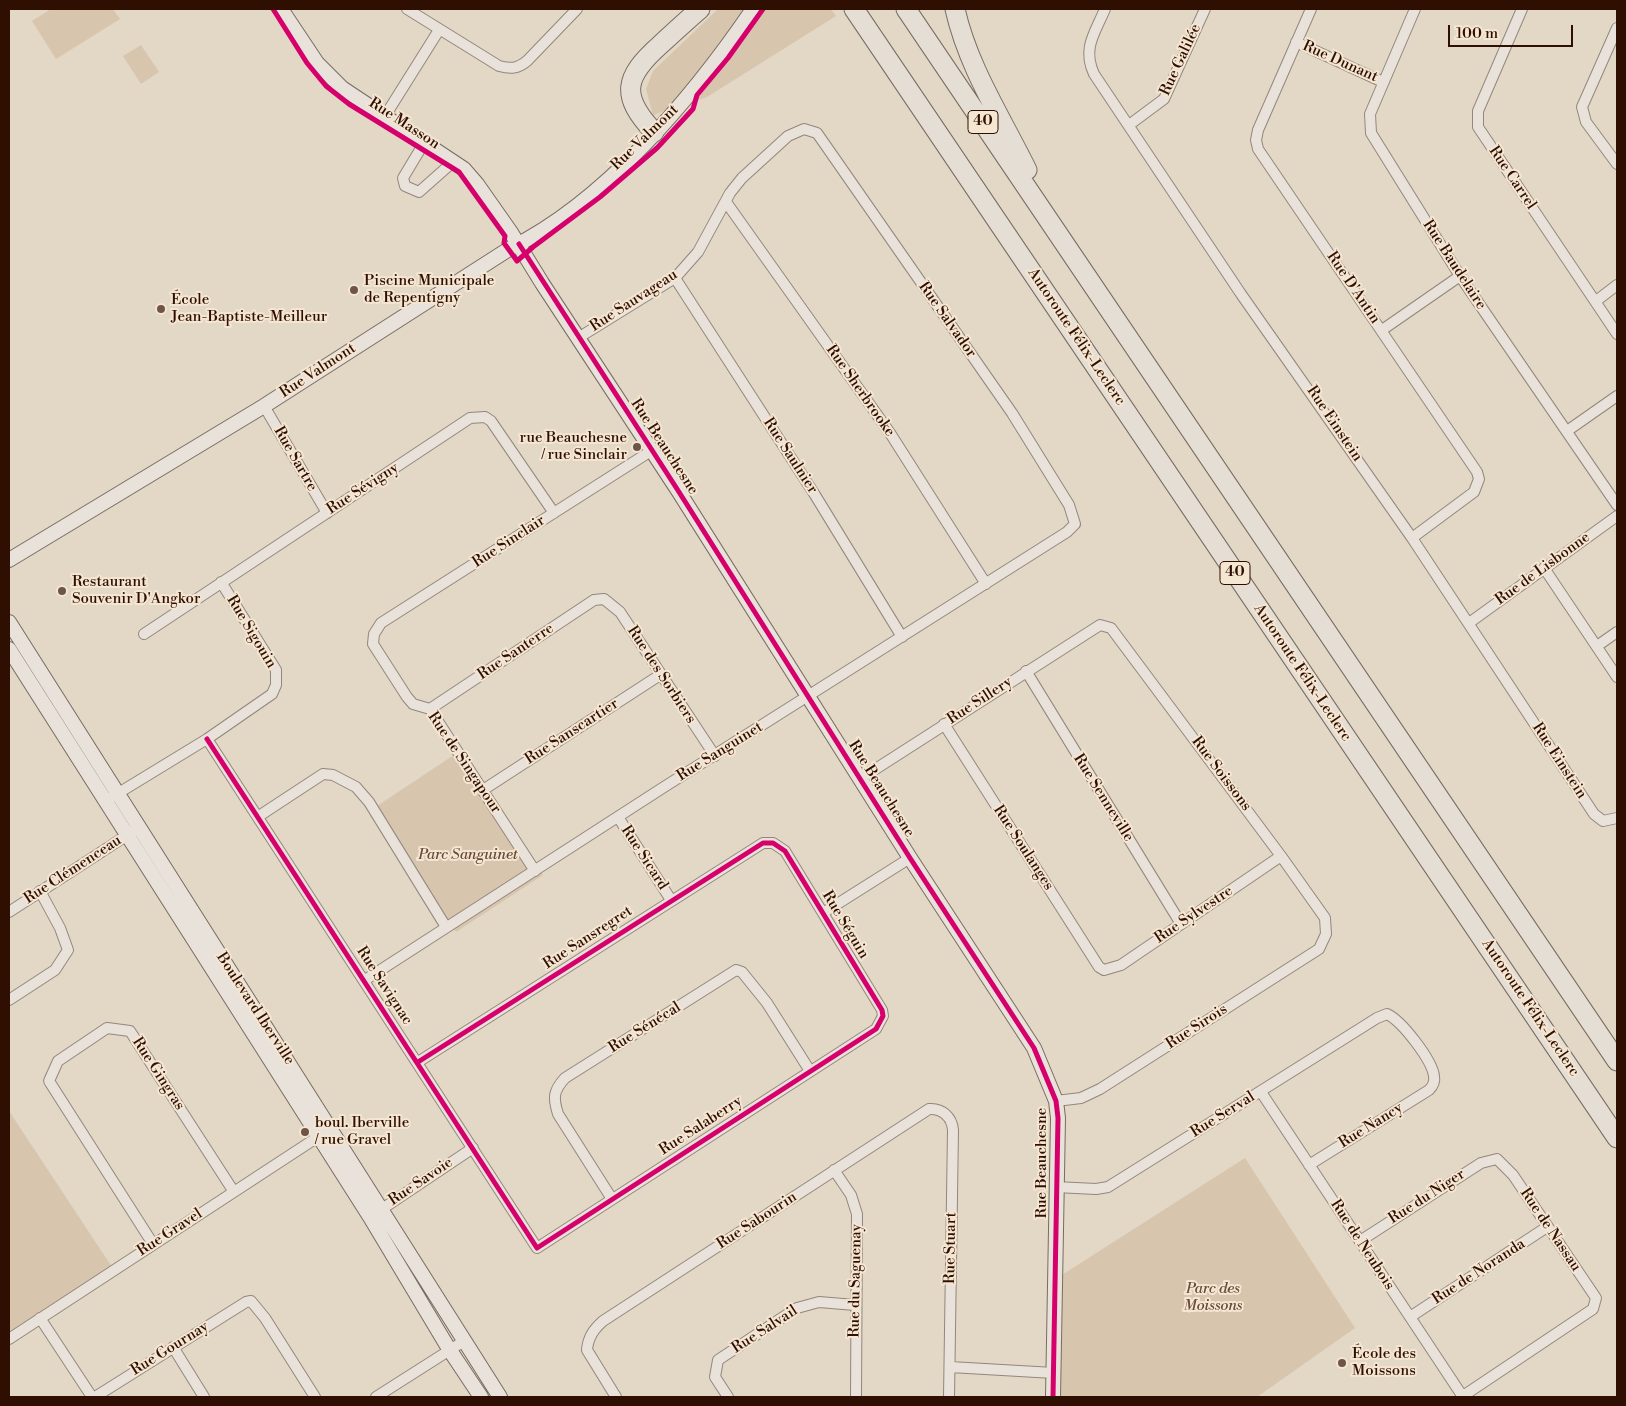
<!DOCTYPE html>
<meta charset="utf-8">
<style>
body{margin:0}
#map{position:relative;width:1626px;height:1406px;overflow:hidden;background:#e3d7c6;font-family:"Libre Bodoni",serif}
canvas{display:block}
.frame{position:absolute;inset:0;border:10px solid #2f0f02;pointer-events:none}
.scale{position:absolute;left:1448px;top:25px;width:125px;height:22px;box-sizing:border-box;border:2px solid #2f0f02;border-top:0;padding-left:6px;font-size:15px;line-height:18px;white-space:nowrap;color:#2f0f02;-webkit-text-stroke:4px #f5e6d2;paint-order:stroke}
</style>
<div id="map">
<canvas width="1626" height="1406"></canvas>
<div class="frame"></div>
<div class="scale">100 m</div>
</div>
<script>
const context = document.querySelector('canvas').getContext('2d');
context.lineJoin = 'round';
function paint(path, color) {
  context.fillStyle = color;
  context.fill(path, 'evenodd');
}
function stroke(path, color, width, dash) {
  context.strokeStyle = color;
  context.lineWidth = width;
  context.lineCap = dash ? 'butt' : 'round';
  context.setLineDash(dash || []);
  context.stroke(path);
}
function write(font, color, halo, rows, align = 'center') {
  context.font = font + ' "Libre Bodoni",serif';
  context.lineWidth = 4;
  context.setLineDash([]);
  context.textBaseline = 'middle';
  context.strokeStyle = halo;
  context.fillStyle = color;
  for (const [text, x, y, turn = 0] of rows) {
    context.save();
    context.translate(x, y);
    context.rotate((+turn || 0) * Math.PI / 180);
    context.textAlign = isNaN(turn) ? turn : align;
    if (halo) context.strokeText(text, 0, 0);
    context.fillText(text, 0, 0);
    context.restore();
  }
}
const green = new Path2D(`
 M51,9H113L120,19L56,59L32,21Z
 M718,9H831L836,16L707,97L653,115L646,89L653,71Z
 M141,45L159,72L141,84L123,56Z
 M460,751L543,875L456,932L377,806Z
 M9,1111L114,1270L9,1339Z
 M1245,1158L1355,1328L1257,1397H1053L1054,1280Z`);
const street = new Path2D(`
 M407,9L499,66C511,69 517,69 527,61L577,9
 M1105,9C1095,33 1082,48 1094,74L1241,294L1412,538L1594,814L1603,821L1617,818
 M1311,9L1258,130L1256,140L1258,149L1477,472L1479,479L1474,492L1412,538
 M1415,9L1370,114L1371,133L1460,276L1617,505
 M1522,9L1478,111V127L1617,334
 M1617,28L1582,107L1586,122L1617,164
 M1296,42L1383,82
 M385,116L439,30
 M1129,125L1164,99L1205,9
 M424,143L403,178L405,186L419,192L454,161
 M726,202L890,433L986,584
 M675,278L815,495L902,637
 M1596,301L1617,285
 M1382,330L1460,276
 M264,406L327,513
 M1567,431L1617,396
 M1544,568L1617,677
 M1469,623L1617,516
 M144,634L470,418L485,417L491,421L554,513
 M1597,646L1617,632
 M1026,671L1181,924
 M430,709L594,600L604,599L620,612L715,756
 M944,724L1099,967L1104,970L1121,965L1281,856
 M207,739L537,1248L876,1029L883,1016L882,1010L785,851L773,843H763L418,1062
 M860,779L1100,625L1111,628L1281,856L1325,918L1326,934L1319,949L1100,1089L1081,1098L1056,1101
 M483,790L660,675
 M112,797L207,739L272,694L276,685V670L221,582
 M259,816L323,774L333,775L356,787L369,802L446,927
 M618,817L671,900
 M535,871L430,709L413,704L407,697L373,644L374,634L381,623L651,451
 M9,912L132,832
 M823,913L910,858
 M365,980L664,787L1067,532L1075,524L1069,505L1012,413L817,133L804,129L788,136L742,178L730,193L698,252L675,278L578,338
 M9,1000L55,970L68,950L60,928L40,891
 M1261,1092L1463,1397
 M834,1170L851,1195L857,1214L856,1397
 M1055,1187L1096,1189L1108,1187L1377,1018L1387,1014C1402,1021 1432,1060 1434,1076C1435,1081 1433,1086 1429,1090L1309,1165
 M612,1199L558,1114C553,1098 553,1091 565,1078L736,970L742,972L767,1003L810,1071
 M376,1213L473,1148
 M1360,1241L1481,1163L1497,1159L1513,1175L1596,1298L1593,1309L1463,1396
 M153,1244L49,1081L58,1061L107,1028L130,1031L234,1192
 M1410,1317L1547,1227
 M40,1318L92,1397
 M9,1339L324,1133
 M173,1347L204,1397
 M950,1367L1054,1373
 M95,1397L246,1302L251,1301L265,1318L315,1397
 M376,1397L464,1341
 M616,1397L587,1350C588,1337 594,1329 603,1321L929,1109C942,1108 952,1117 953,1130L949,1397
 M728,1397L715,1377L718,1360L797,1308L819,1302L855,1305`);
const secondary = new Path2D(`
 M281,9L317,63L342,88L464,169L477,184L510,231L542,283L679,492L910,858L1034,1048L1056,1101L1058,1118L1053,1397
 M9,560L264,406L509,249C605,202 693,97 753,9
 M9,622L500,1397
 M9,649L370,1217L449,1349L481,1397`);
const highway = new Path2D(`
 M854,9L1617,1138
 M906,9L1617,1061
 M955,9C968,67 1001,117 1027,170
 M654,132C620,96 624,77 660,45C673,33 686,21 700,9`);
const cycleway = new Path2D(`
 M273,9L307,63L326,86L349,104L459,172L505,236L504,243L517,261L533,247L600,197L657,148L693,109L697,95L728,58L763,9
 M519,244L679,492L910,858L1034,1048L1056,1101L1058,1118L1053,1397
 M207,739L537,1248L876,1029L883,1016L882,1010L785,851L773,843H763L418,1062`);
const markers = [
 [354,290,5,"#6e5547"],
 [161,309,5,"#6e5547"],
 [637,447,5,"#6e5547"],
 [62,591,5,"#6e5547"],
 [305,1132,5,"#6e5547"],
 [1342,1363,5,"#6e5547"]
];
const shields = [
 [983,122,30],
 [1235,573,30]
];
const shieldNames = [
 ["40",983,122],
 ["40",1235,573]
];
const streetNames = [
 ["Rue Galilée",1181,60,-65],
 ["Rue Dunant",1340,62,24],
 ["Rue Masson",404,124,33],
 ["Rue Valmont",645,138,-44],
 ["Rue Carrel",1512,178,56],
 ["Rue Baudelaire",1454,265,57],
 ["Rue D'Antin",1353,288,56],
 ["Rue Sauvageau",634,301,-33],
 ["Rue Salvador",947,320,55],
 ["Autoroute Félix-Leclerc",1076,337,56],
 ["Rue Valmont",318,371,-33],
 ["Rue Sherbrooke",860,391,55],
 ["Rue Einstein",1334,424,56],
 ["Rue Beauchesne",664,447,57],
 ["Rue Saulnier",790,456,57],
 ["Rue Sartre",295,459,60],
 ["Rue Sévigny",363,489,-33],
 ["Rue Sinclair",509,542,-33],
 ["Rue de Lisbonne",1543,569,-36],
 ["Rue Sigouin",251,632,59],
 ["Rue Santerre",516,652,-34],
 ["Autoroute Félix-Leclerc",1302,673,56],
 ["Rue des Sorbiers",661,675,57],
 ["Rue Sillery",980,701,-33],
 ["Rue Sanscartier",572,732,-33],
 ["Rue Sanguinet",720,752,-32],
 ["Rue Einstein",1559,761,57],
 ["Rue de Singapour",464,763,56],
 ["Rue Soissons",1221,774,53],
 ["Rue Beauchesne",881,789,58],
 ["Rue Senneville",1103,798,58],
 ["Rue Soulanges",1023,848,57],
 ["Rue Sicard",644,858,57],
 ["Rue Clémenceau",73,870,-33],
 ["Rue Sylvestre",1194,915,-34],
 ["Rue Séguin",845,925,59],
 ["Rue Sansregret",588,938,-33],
 ["Rue Savignac",384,986,57],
 ["Autoroute Félix-Leclerc",1530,1008,56],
 ["Boulevard Iberville",255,1009,57],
 ["Rue Sirois",1197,1027,-33],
 ["Rue Sénécal",645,1028,-32],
 ["Rue Gingras",158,1074,57],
 ["Rue Serval",1223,1115,-32],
 ["Rue Salaberry",701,1126,-33],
 ["Rue Nancy",1371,1126,-32],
 ["Rue Beauchesne",1042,1163,-90],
 ["Rue Savoie",421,1182,-34],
 ["Rue du Niger",1427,1197,-33],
 ["Rue Sabourin",757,1221,-33],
 ["Rue de Nassau",1550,1230,56],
 ["Rue Gravel",170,1233,-33],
 ["Rue de Neubois",1362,1245,57],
 ["Rue Stuart",951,1248,-89],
 ["Rue de Noranda",1479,1272,-33],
 ["Rue du Saguenay",856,1281,-89],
 ["Rue Salvail",765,1330,-33],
 ["Rue Gournay",170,1349,-32]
];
const poiNames = [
 ["Piscine Municipale",364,281],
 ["de Repentigny",364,298],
 ["École",171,300],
 ["Jean-Baptiste-Meilleur",171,317],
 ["rue Beauchesne",627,438,"right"],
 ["/ rue Sinclair",627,455,"right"],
 ["Restaurant",72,582],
 ["Souvenir D'Angkor",72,599],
 ["boul. Iberville",315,1123],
 ["/ rue Gravel",315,1140],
 ["École des",1352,1354],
 ["Moissons",1352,1371]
];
const parkNames = [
 ["Parc Sanguinet",468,855],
 ["Parc des",1213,1289],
 ["Moissons",1213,1306]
];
paint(green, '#d8c5ae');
stroke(street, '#92877c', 12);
stroke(secondary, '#786c62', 16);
stroke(highway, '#786c62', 21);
stroke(street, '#e9e2da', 10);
stroke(secondary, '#e9e2da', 14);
stroke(highway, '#e5ded4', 19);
stroke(cycleway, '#d6006c', 5);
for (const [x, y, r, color] of markers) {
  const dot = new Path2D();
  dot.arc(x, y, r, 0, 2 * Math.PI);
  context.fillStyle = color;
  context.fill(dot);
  stroke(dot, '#f5e6d2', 2);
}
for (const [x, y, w] of shields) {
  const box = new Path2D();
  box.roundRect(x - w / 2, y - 11.5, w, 23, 4);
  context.fillStyle = '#f5e6d2';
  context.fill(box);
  stroke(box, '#2f0f02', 1);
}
write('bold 14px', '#2f0f02', null, shieldNames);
write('15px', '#2f0f02', '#f5e6d2', streetNames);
write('15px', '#2f0f02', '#f5e6d2', poiNames, 'left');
write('italic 15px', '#674a37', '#f5e6d2', parkNames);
</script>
